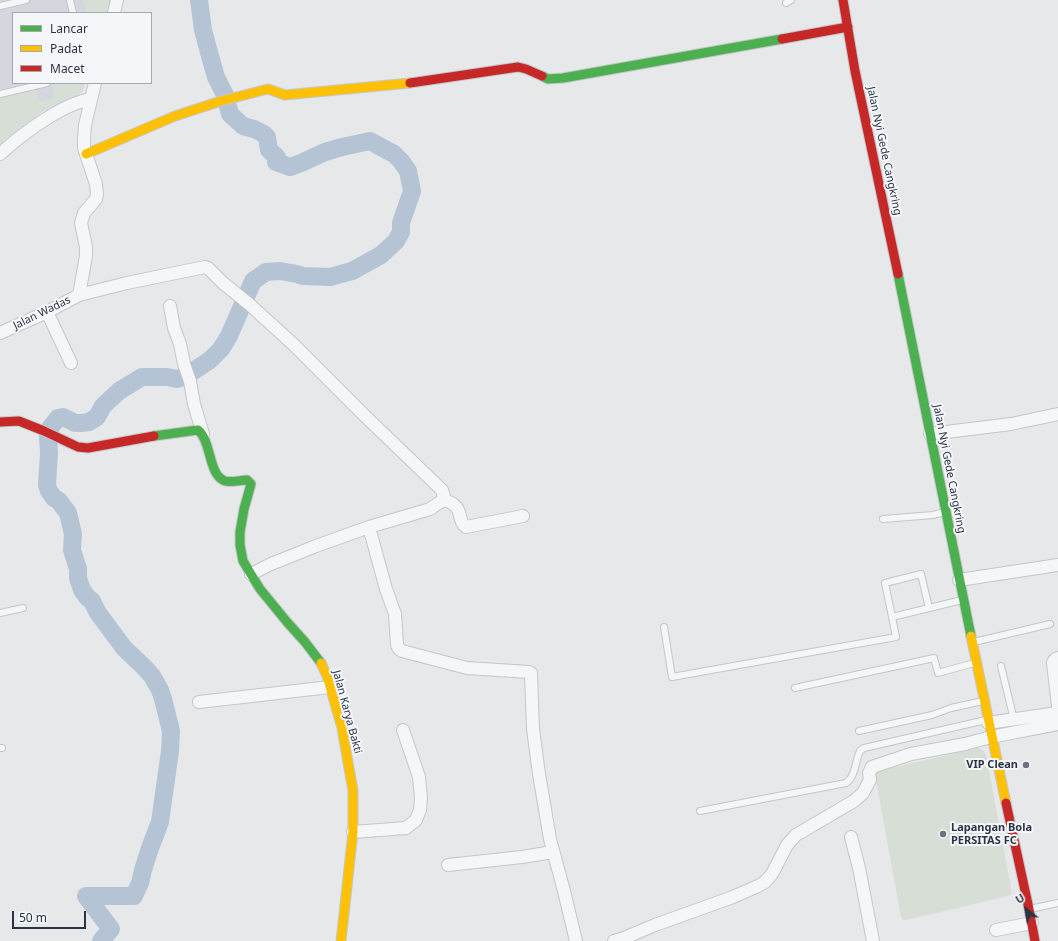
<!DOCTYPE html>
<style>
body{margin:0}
#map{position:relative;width:1058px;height:941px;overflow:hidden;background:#e6e8ea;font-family:"Noto Sans",sans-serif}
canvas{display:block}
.legend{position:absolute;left:12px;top:12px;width:140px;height:72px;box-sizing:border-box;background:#f4f6f9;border:1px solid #a4a8b1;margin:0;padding:5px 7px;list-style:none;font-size:12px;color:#2b3445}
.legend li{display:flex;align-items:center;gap:8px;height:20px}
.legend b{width:20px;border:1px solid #a4a8b1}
.north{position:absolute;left:1006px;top:889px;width:40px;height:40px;-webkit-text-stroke:3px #f4f6f9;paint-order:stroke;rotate:330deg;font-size:11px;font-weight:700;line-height:16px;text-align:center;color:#2b3445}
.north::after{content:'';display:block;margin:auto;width:14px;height:18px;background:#2b3445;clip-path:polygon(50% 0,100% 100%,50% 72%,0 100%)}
.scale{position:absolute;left:12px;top:911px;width:74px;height:18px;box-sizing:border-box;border:2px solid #2b3445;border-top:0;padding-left:5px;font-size:12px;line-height:14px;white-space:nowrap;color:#2b3445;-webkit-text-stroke:3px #f4f6f9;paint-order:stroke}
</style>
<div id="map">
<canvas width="1058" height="941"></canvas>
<ul class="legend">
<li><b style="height:5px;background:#4caf50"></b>Lancar</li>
<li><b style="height:5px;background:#ffc107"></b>Padat</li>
<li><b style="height:5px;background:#c62828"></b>Macet</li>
</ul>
<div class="north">U</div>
<div class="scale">50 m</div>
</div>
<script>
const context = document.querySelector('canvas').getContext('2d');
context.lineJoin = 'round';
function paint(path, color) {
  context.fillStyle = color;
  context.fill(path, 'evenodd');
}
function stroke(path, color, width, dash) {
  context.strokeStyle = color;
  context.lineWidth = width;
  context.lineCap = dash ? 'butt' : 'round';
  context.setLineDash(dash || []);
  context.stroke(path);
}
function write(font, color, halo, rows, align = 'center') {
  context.font = font + ' "Noto Sans",sans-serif';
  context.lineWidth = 4;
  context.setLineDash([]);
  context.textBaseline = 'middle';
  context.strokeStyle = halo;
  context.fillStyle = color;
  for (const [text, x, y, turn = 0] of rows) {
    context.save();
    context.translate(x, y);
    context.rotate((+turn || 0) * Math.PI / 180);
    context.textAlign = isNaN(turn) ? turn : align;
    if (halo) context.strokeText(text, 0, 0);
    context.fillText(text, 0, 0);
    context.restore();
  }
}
const built = new Path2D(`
 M0,0H110L108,13H13V83H85L82,92L43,111L4,140L0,144Z`);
const green = new Path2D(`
 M83,0H110L108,13H86Z
 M62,83H85L82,92L43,111L4,140L0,144V98L36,89L40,102L55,98L52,85Z
 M977,748L983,750L986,755L1012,893L1008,896L906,920H903L901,917L875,775L879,771Z`);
const river = new Path2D(`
 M101,941L111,929L86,896H134L140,883L143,870L150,848L160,822L170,751L171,731L163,699L160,690L152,676L144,667L124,648L98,613L92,601L88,598L82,590L78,578V569L72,550L73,534L68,513L59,501L54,498L49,491L47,485L49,453L48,436L50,428L58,418L63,417L75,423H81L89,422L97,417L103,406L119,391L142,377H167L177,379L186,376L210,360L221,349L229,336L253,281L266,272L280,271L297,274L303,276L330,277L352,271L381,255L396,241L401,232V223L412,191L408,171L401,161L394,154L370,141L342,147L325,152L301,163L290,167L276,162L277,157L269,150L267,137L264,134L254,129L243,126L230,114L225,95L216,77L210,56L203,30L199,0`);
const lane = new Path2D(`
 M70,0L73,13
 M786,3L791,0
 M0,6L26,0
 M0,94L47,83
 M883,519L933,515L945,512
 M929,608L921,574L885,583L892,617L962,600
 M0,613L23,608
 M664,627L672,677L896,637L892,617
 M974,642L1050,624
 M1001,666L1014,720
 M795,688L934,658L938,673L974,663
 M859,731L932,715L951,708L983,701
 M0,748H2
 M700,811L846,783C856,776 855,761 860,751L864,748L986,720
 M1030,909L1058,903`);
const street = new Path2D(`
 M114,13L117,0
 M0,154C22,134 62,104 91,99
 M79,295L127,283L205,267L208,268L223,283L249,304L293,344L365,416L442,490L444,497L443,500L430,509L369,527L316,546L271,564L251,574
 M170,306L174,328L180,344L184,364L190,381L194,404L203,434
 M47,312L71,363
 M0,333L47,312L79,295L86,256V247L81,223L84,213L96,199L97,194L96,184L84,148V139L85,125L95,83
 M930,434L1011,424L1058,414
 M443,500C466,505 456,521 466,527L523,516
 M369,527L386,589L395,614L397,645L399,649L402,651L467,668L529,672L531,673L533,729L539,774L550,839L564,891L576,941
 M959,580L1058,565
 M1058,658C1055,659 1054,660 1053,663L1058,706
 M199,702L330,687
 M988,723L1058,713
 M353,832L406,828L416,820L420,810L421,798L419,777L403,730
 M851,837L859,868L873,941
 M448,865L522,857L553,852
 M996,930L1032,923
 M614,941L624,938L655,925L733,897L758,886L765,882L772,874L787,845L796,835L854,801L863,793L870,780L869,773L872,767L911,754L965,744L991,737L1058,724`);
const fast = new Path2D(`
 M542,76L548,79L563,78L782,39
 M898,274L971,636
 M154,436L198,430C212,442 208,475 225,481C232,483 240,480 247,480L251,484L244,509L240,532V545L243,561L260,589L287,622L305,642L321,663`);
const slow = new Path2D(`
 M86,154L175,116L221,101L268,89L285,95L410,83
 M971,636L1006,803
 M321,663L327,676L342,728L353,791V832L341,941`);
const jam = new Path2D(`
 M843,0L855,71L898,274
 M782,39L848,27
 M410,83L518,67L526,69L542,76
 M0,422L19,421L44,431L78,447L88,448L154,436
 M1006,803L1029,909L1035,941`);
const markers = [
 [1026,765,4,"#6c737f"],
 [943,834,4,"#6c737f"]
];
const streetNames = [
 ["Jalan Nyi Gede Cangkring",884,151,78],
 ["Jalan Wadas",42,313,-26],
 ["Jalan Nyi Gede Cangkring",949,469,79],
 ["Jalan Karya Bakti",347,712,75]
];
const poiNames = [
 ["VIP Clean",1018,765],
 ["Lapangan Bola",951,828,"left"],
 ["PERSITAS FC",951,841,"left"]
];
paint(built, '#d4d7dd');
paint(green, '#d6ded6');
stroke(river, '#b4c4d5', 18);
stroke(lane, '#c4c6c8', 8);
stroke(street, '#c4c6c8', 14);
stroke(fast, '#c4c6c8', 11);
stroke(slow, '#c4c6c8', 11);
stroke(jam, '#c4c6c8', 11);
stroke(lane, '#f5f6f7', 6);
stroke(street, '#f5f6f7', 12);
stroke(fast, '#4caf50', 9);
stroke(slow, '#ffc107', 9);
stroke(jam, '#c62828', 9);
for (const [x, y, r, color] of markers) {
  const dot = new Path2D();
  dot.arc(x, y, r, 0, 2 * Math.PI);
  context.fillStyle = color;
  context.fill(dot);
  stroke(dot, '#f4f6f9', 1.5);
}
write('11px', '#2b3445', '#f4f6f9', streetNames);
write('bold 11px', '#2b3445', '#f4f6f9', poiNames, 'right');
</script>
